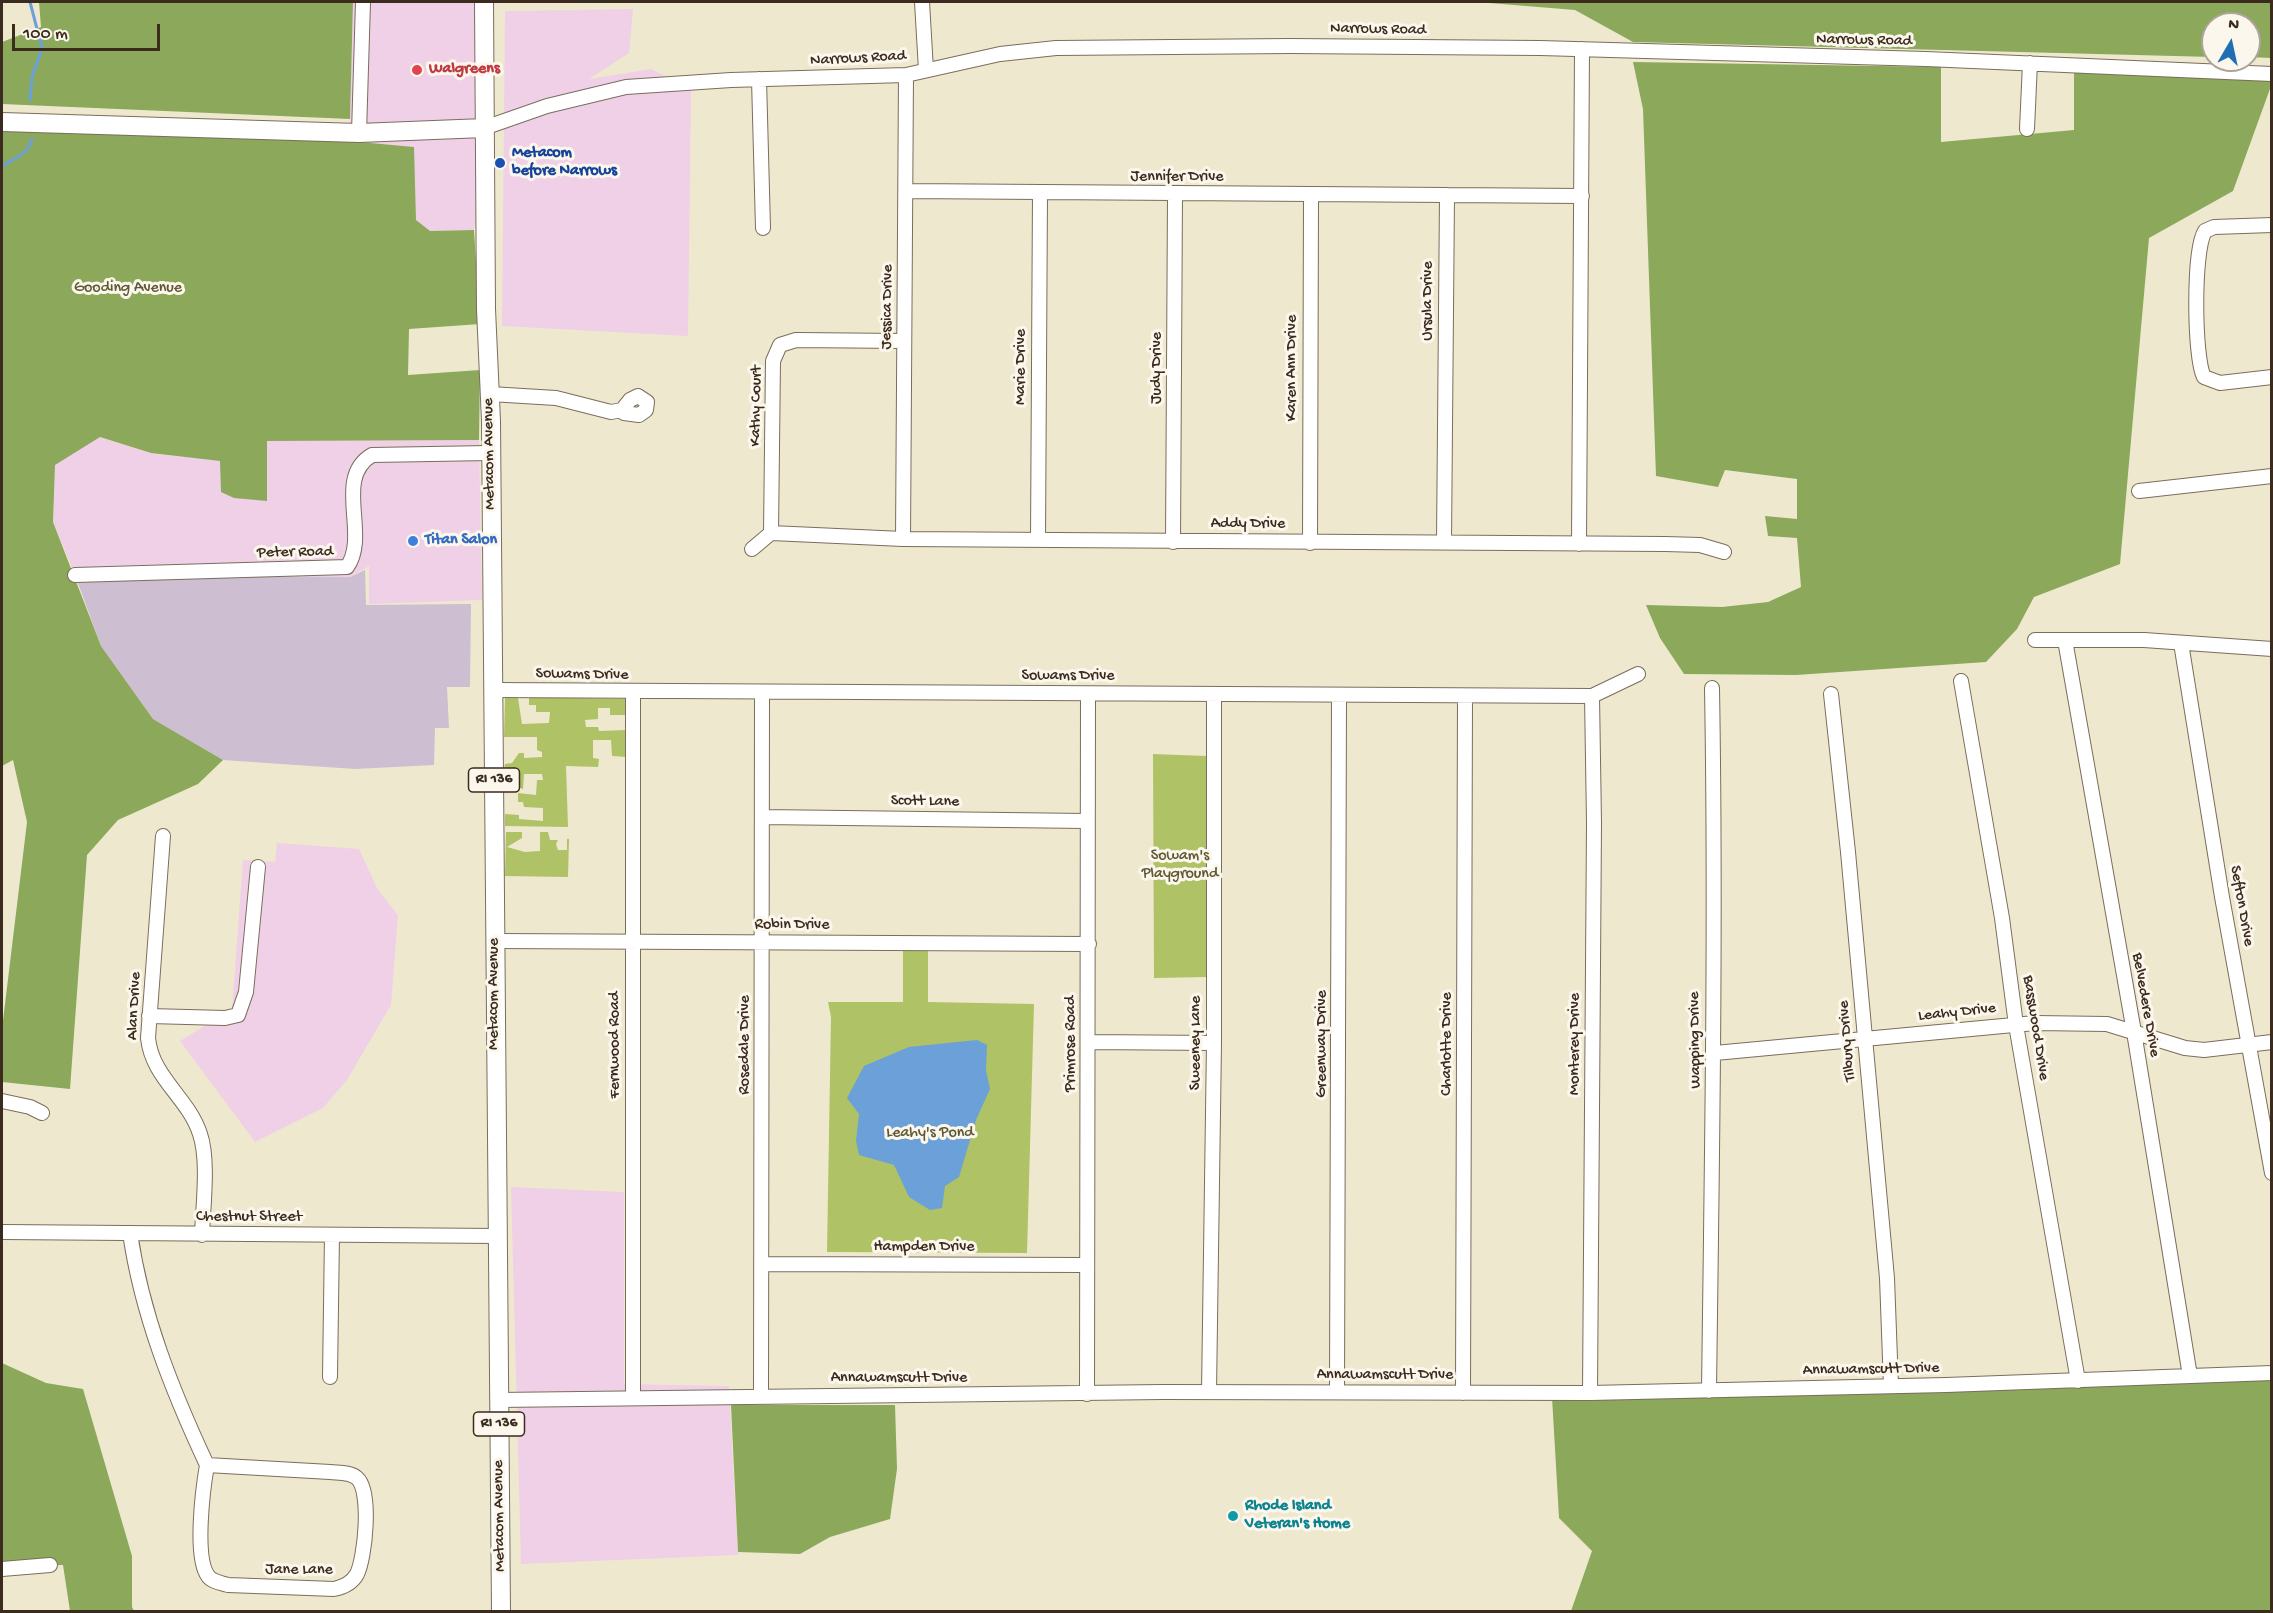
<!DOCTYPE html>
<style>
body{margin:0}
#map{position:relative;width:2273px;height:1613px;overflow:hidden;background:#eee9ce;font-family:"Gochi Hand",sans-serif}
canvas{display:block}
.frame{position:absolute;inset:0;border:3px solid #3b2a1e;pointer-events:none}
.north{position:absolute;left:2201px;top:12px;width:60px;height:60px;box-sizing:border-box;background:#fbf7ec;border:2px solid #aea59a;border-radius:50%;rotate:9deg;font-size:16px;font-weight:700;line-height:24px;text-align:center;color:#3b2a1e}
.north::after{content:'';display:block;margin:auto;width:21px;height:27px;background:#1f6fb2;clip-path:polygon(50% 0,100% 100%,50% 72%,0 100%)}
.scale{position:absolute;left:12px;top:24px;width:148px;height:27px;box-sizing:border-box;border:3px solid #3b2a1e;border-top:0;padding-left:8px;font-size:18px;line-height:21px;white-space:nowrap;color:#3b2a1e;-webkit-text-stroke:4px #fbf7ec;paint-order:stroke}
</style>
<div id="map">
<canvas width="2273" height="1613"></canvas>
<div class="frame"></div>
<div class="north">N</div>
<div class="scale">100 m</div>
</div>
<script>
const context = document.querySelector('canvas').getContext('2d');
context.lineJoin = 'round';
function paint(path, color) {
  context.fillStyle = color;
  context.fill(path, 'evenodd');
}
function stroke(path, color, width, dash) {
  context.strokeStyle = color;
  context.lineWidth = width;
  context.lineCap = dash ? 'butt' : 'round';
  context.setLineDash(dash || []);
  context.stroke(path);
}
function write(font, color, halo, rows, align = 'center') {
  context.font = font + ' "Gochi Hand",sans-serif';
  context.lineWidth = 6;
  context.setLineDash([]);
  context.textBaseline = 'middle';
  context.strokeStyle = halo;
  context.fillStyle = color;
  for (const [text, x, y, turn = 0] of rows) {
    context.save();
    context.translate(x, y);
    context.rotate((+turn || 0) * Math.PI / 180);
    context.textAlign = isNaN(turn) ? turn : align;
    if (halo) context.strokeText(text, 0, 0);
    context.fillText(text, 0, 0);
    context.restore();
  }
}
const built = new Path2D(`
 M353,2H477L476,215L474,230L429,231L416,220L413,147L349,141Z
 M633,9L629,53L589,79L651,69L691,89L688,336L502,326L505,11Z
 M99,437L151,453L220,461L267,500V441L479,440L482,600L369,604V566L350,577L75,575L53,522L55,465Z
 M277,843L359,849L378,890L398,915L391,1005L347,1080L323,1108L255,1142L180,1041L232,1009L243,860L275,862Z
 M511,1187L624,1192V1384L729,1386L738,1555L521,1564Z`);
const industrial = new Path2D(`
 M365,570L366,605L471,604L470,687H447L449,728H435L434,765L355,769L223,760L153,719L101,646L75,575L350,577Z`);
const green = new Path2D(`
 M529,697L627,699L625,715H610V708H598V719L585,720L586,727H598L599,731L626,730L627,757L612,756L611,740H593V758L599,759L598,767L566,766L568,827L505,826V814L519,815V819L543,821V808L524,807L523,802H518V793L536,795L537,780H543L542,774H524L523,789L520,788L515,773L504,769L505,764L512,763L519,753H524V758L542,757V752L537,750V737H504L505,698H518L522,724L549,723L550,712H536V705H529Z
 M1153,754L1206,756V977L1154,978Z
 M506,832H522V838L507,847L525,852L540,851V832H548L550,840H558L556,844L558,850H567V839H569L568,877L505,876Z
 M903,950H928V1002L1034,1004L1027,1253L827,1252L831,1017L828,1002H903Z`);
const forest = new Path2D(`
 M39,2H353L350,119L2,104V42L41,27Z
 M1477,2H2271V58L2249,57V24H2213V57L1633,42L1575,10Z
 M1633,62L1941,67V142L2074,130V73L2271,74V86L2233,191L2149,238L2120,564L2034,597L2017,629L1986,662L1796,675L1684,674L1660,638L1646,605L1722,607L1768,602L1801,587L1797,538L1768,536L1765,516L1797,519V479L1725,470L1718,487L1656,476L1643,109Z
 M2,129L349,141L414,147L416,220L430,231L474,230L480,324L409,329L408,375L480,370L479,440L267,441V501L234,498L221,492L220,461L151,453L100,437L55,465L53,522L101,646L153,719L223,760L198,784L118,820L87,855L70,1089L2,1082V1029L27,822L13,760L2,766Z
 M2,1363L46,1383L83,1389L132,1556V1607L134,1611H70L63,1565L2,1566Z
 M2271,1378V1611H1571L1592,1551L1559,1518L1552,1397Z
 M731,1405H895L897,1469L890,1519L830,1537L800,1554L738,1552Z`);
const water = new Path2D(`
 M977,1040L987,1045L986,1071L990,1089L976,1120L959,1177L945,1186L942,1208L930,1210L909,1197L894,1165L859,1155L856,1141L859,1114L847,1098L864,1066L909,1047Z`);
const stream = new Path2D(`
 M30,2L42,48L32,77L30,100
 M2,166C14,159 29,153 32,139`);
const minor = new Path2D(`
 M922,2L926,70
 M759,79L763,228
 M484,128L547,106L626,87L731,80L906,75L1000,54L1056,48L1290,46L1540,48L1926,59L2272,74
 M2027,129L2030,63
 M359,133L363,2
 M907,191L1582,196
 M2272,225L2214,227L2205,231C2193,250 2194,358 2204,377L2220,383L2272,377
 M490,394L556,398L611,412L622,410
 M638,396L647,402L646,410L639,415L624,413L622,410L630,400Z
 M2139,491L2272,476
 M771,533L903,539L1665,544L1700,545L1724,552
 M903,539L906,75
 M1038,540L1040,193
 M1173,542L1175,195
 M1444,542L1447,195
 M1310,543L1311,195
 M1579,544L1582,49
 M752,549L771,533L773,361L780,345L796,340L904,341
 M75,575L347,567C370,535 333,478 372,455L490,453
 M2035,640H2144L2272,649
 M2065,640L2134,1032L2190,1376
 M2181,643L2222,897L2272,1173
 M1961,681L2002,918L2016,1025L2078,1381
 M493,690L1592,696L1638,674
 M1831,694L1848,852L1887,1278L1891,1386
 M763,817L1086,821
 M163,836L148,1038C152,1078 188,1097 200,1134C209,1160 203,1206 202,1235
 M495,941L1089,944
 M149,1016L225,1018L238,1015L246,992L258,867
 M1088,1042L1214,1043
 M1715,1053L2035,1023L2107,1024L2185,1048L2204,1050L2272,1042
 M2,1101L30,1107L42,1113
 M2,1232L497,1236
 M130,1233C142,1315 172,1390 207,1465L330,1472C339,1473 350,1472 357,1478C372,1491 365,1558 357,1574C352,1583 344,1587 334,1589L228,1585C222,1583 212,1582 208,1576C194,1557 203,1488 207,1465
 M762,1264L1086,1265
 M330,1377L332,1235
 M1709,1391C1712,1156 1716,922 1712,688
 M1209,1392L1214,1043V695
 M1337,1392L1339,695
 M1463,1393L1465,696
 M1590,1393L1594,823L1592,696
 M1087,1394L1088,694
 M761,1396L762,693
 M633,1397V693
 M498,1400L1163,1392L1590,1393L1946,1385L2272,1373
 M2,1569L50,1565`);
const major = new Path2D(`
 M484,2L486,309L491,421L501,1612
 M2,122L359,133L484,128`);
const markers = [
 [417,70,6,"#e0444e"],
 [500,163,6,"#1a4fb4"],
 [413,541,6,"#3f7fe0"],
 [1233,1516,6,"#0f9aa8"]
];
const shields = [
 [494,780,51],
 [499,1424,51]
];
const shieldNames = [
 ["RI 136",494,780],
 ["RI 136",499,1424]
];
const streetNames = [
 ["Narrows Road",1378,30,1],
 ["Narrows Road",1864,41,1],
 ["Narrows Road",858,59,-3],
 ["Jennifer Drive",1177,178],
 ["Ursula Drive",1429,301,-90],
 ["Jessica Drive",888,307,-89],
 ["Marie Drive",1022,367,-90],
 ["Judy Drive",1158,368,-90],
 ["Karen Ann Drive",1293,368,-90],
 ["Kathy Court",757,406,-89],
 ["Metacom Avenue",490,454,-91],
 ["Addy Drive",1248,525],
 ["Peter Road",295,553,-1],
 ["Sowams Drive",582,675,1],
 ["Sowams Drive",1068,677],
 ["Scott Lane",925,802,1],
 ["Sefton Drive",2241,906,80],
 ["Robin Drive",792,926],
 ["Metacom Avenue",495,994,-90],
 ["Belvedere Drive",2145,1005,80],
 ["Alan Drive",135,1006,-87],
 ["Leahy Drive",1957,1013,-6],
 ["Basswood Drive",2035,1028,81],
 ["Wapping Drive",1696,1040,-91],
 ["Tilbury Drive",1848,1041,-95],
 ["Sweeney Lane",1197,1043,-90],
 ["Primrose Road",1072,1044,-90],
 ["Greenway Drive",1323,1044,-90],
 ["Charlotte Drive",1448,1044,-90],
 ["Monterey Drive",1576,1044,-90],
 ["Fernwood Road",616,1045,-90],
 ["Rosedale Drive",746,1045,-90],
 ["Chestnut Street",249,1218],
 ["Hampden Drive",924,1248],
 ["Annawamscutt Drive",1871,1370,-1],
 ["Annawamscutt Drive",1385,1376],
 ["Annawamscutt Drive",899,1379],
 ["Metacom Avenue",500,1516,-91],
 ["Jane Lane",299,1571]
];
const healthNames = [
 ["Walgreens",429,70]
];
const transitNames = [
 ["Metacom",512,154],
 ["before Narrows",512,172]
];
const parkNames = [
 ["Gooding Avenue",128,289],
 ["Sowam's",1180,857],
 ["Playground",1180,875],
 ["Leahy's Pond",930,1134]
];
const shopNames = [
 ["Titan Salon",425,541]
];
const cultureNames = [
 ["Rhode Island",1245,1507],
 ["Veteran's Home",1245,1525]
];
paint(built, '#efd0e6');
paint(industrial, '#cdbed2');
paint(green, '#afc266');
paint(forest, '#8ba85b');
paint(water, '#6ba0d8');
stroke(stream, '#6ba0d8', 3);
stroke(minor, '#7a6d5c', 16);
stroke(major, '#7a6d5c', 20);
stroke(minor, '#fff', 14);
stroke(major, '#fff', 18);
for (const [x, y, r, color] of markers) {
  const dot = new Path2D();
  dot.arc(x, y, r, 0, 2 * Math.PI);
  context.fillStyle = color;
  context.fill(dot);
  stroke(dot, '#fbf7ec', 2);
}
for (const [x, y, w] of shields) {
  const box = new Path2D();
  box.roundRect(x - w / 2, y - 12, w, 24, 4.5);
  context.fillStyle = '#fbf7ec';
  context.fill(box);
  stroke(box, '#3b2a1e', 1.5);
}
write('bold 15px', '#3b2a1e', null, shieldNames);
write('16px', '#3b2a1e', '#fbf7ec', streetNames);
write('bold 16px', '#be3a42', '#fbf7ec', healthNames, 'left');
write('bold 16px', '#164399', '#fbf7ec', transitNames, 'left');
write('16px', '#5e5834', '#fbf7ec', parkNames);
write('bold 16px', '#366cbe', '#fbf7ec', shopNames, 'left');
write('bold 16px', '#0d838f', '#fbf7ec', cultureNames, 'left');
</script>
